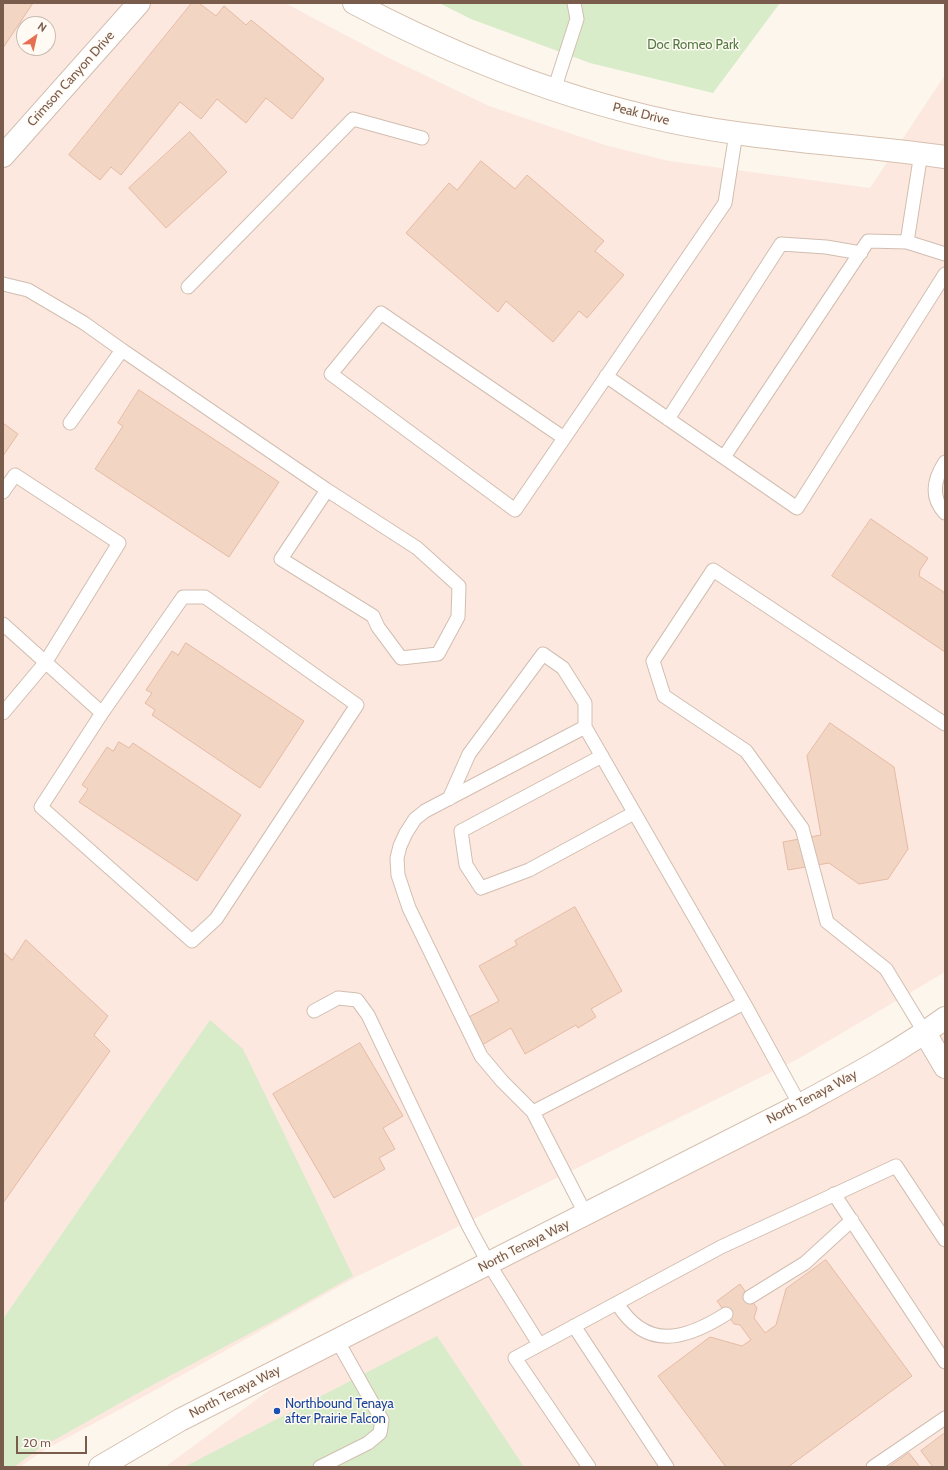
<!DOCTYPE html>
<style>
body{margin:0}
#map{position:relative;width:948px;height:1470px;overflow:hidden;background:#fdf6ec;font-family:Cabin,sans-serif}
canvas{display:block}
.frame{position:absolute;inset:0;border:4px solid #7a5c4d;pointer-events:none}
.north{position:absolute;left:16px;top:16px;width:40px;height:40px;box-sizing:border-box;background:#fffaf3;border:1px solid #cabbb1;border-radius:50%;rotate:34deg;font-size:11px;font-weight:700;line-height:16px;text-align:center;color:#7a5c4d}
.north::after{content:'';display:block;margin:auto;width:14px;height:18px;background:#e76f51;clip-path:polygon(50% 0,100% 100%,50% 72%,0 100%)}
.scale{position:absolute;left:16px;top:1436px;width:71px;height:18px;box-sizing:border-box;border:2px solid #7a5c4d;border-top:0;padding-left:5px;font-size:12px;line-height:14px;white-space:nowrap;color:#7a5c4d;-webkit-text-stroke:3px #fffaf3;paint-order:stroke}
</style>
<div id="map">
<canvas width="948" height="1470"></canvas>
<div class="frame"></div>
<div class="north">N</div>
<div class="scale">20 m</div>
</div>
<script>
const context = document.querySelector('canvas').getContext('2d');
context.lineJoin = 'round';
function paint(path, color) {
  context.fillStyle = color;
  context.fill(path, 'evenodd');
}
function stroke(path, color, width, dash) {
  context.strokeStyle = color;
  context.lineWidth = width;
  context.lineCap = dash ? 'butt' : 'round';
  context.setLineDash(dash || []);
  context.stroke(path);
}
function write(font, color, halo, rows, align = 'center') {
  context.font = font + ' Cabin,sans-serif';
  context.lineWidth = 3;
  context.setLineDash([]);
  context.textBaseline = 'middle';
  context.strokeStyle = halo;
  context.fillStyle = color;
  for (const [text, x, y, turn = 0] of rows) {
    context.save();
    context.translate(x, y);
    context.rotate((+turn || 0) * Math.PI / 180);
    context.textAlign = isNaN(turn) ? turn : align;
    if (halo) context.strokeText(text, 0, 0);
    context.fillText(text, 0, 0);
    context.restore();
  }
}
const commercial = new Path2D(`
 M3,3H285L387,57L489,106L605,145L669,161L870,188L945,75V972L798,1059L356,1277L150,1393L41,1452L20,1467H3ZM24,24H48V48H24Z
 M945,1013V1467H165L337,1340L586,1215Z`);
const green = new Path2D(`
 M439,3H780L713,93L590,63L471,19Z
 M210,1020L243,1049L353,1276L277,1319L147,1388L40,1448L14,1467H3V1319Z
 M437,1336L524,1467H184L190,1464Z`);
const building = new Path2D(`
 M3,3H33L3,48Z
 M192,3H199L216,16L224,6L246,25L251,20L324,79L292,119L266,98L246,123L217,99L201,119L180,102L121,175L111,167L100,180L69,155Z
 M190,132L227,172L166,228L129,188Z
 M481,161L515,189L527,175L604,241L595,251L624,275L587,318L579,311L553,342L506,301L498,312L406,233L449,183L457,190Z
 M139,390L279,482L229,557L95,469L123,426L118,423Z
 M3,423L18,434L3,456Z
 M871,519L928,558L920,570L919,576L945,593V652L832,576Z
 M186,643L304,721L260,788L152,715L155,710L145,703L152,693L146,690L172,651L178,655Z
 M830,723L894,767L908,849L888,879L859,884L829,863L788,870L783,842L821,835L807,756Z
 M119,742L129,748L133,743L241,815L197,881L79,802L88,789L82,785L107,747L113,751Z
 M575,907L622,991L591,1009L596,1017L578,1028L576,1025L525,1054L511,1028L482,1045L467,1018L499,1001L479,966L517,945L515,941Z
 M26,940L108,1016L94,1035L110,1051L3,1203V952L12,960Z
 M360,1043L403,1116L383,1128L395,1149L379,1158L385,1169L334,1198L273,1094Z
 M826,1260L912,1376L788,1467H726L658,1376L710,1337L742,1346L751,1340L740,1325L734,1324L717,1301L740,1284L757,1308L754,1318L765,1333L776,1325L786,1289Z
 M945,1433V1467H933L921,1451Z
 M909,1453L920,1467H889Z`);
const lane = new Path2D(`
 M554,90L577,19L574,3
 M907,242L945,254
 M3,284L28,290L84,323L122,350L70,423
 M188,287L353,119L422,138
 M122,350L327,490L417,548L459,586L458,617L438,654L401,658L378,627L373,616L281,559L327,490
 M606,376L797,508L945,274
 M668,419L781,244L826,247L861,253
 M564,438L381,313L331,374L515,510L725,203L736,133
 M724,457L868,241L907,242L921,153
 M945,462C934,479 930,497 945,513
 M3,492L15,475L119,543L45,663L3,713
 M183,597H205L357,705L216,919L192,941L41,807L102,713Z
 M3,624L102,713
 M585,727L425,811L415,819L406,833L400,846L397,858L398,875L409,908L481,1056L502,1081L533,1112L586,1215
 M602,756L461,831L466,865L481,888L529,870L634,813
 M449,799L469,754L543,654L563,668L585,703V727L744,1003L800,1105
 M314,1011L338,998L357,1000L368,1015L469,1227L489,1264L539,1344
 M925,1033L886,969L827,922L802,828L746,751L664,696L653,661L713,570L945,724
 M533,1112L744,1003
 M834,1194L945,1362
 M750,1297L805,1263L852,1220
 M617,1303C646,1351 685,1340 726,1314
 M574,1326L667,1467
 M320,1467L368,1443L380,1433L382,1420L337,1340
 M589,1467L515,1358L721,1247L896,1166L945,1240
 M873,1467L945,1418`);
const street = new Path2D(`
 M3,156L139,3
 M925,1033L945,1067`);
const secondary = new Path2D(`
 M354,3C474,66 602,115 736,133C805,143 876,147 945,157
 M100,1467L180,1420L800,1105C849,1078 900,1051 945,1018`);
const markers = [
 [277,1411,4,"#1a4fb4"]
];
const parkNames = [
 ["Doc Romeo Park",693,45]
];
const streetNames = [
 ["Crimson Canyon Drive",71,79,-48],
 ["Peak Drive",641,114,14],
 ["North Tenaya Way",812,1097,-28],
 ["North Tenaya Way",524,1246,-27],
 ["North Tenaya Way",235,1392,-27]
];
const transitNames = [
 ["Northbound Tenaya",285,1404],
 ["after Prairie Falcon",285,1419]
];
paint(commercial, '#fde8e0');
paint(green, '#d8ecc9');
paint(building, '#f3d5c3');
stroke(building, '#e6bba3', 1);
stroke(lane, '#d1beb0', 15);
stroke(street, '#d1beb0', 24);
stroke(secondary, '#d6c0b0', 24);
stroke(lane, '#fff', 13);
stroke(street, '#fff', 22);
stroke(secondary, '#fff', 22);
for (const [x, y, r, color] of markers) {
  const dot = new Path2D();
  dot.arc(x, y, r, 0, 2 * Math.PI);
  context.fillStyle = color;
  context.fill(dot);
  stroke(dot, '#fffaf3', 1.5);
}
write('13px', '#537a41', '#fffaf3', parkNames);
write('13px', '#7a5c4d', '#fffaf3', streetNames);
write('13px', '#164399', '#fffaf3', transitNames, 'left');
</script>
